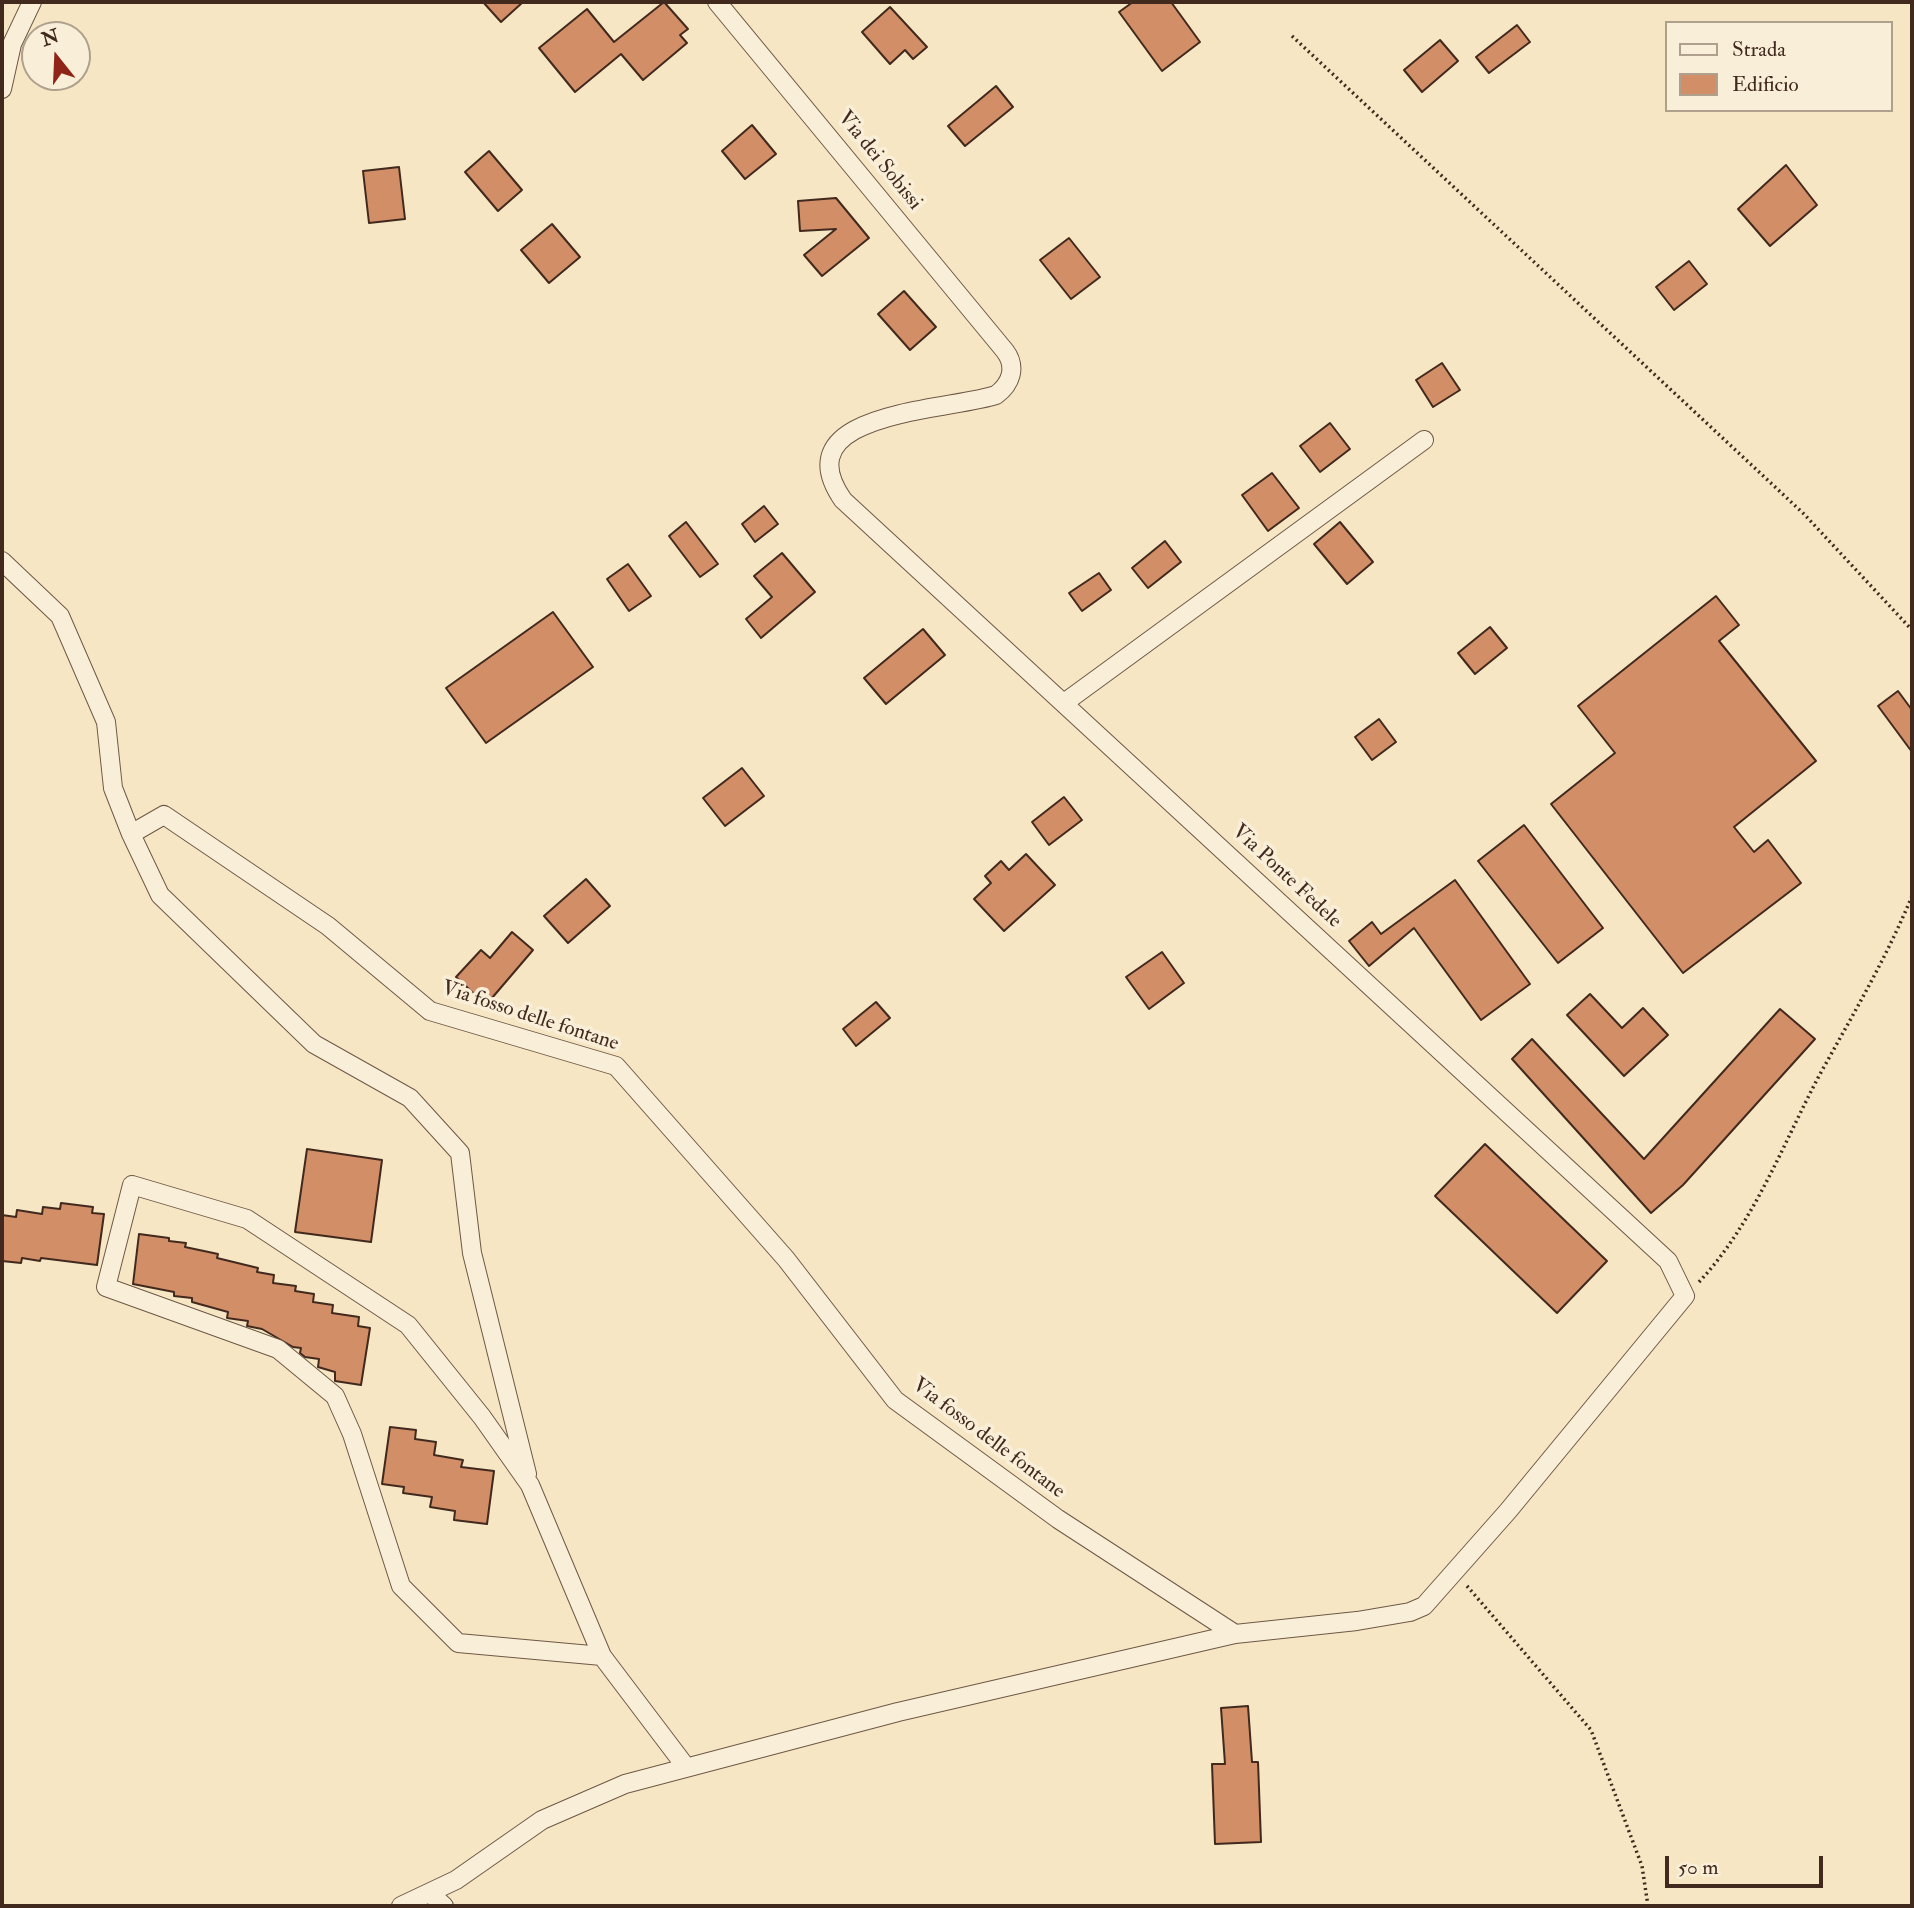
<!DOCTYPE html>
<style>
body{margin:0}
#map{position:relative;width:1914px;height:1908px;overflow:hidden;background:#f6e6c3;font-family:"IM FELL Double Pica",serif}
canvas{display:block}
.frame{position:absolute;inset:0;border:4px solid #41291e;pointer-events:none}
.legend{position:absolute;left:1665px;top:21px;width:228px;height:91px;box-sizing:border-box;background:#f9efd8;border:2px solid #afa08e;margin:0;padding:9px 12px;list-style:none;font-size:21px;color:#41291e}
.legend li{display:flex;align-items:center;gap:14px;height:35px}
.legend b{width:35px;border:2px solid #afa08e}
.north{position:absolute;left:21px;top:21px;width:70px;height:70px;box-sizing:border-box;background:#f9efd8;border:2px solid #afa08e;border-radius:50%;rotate:342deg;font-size:19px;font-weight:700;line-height:28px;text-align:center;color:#41291e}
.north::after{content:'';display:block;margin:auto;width:24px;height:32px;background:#8f2418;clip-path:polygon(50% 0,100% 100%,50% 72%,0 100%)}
.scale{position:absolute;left:1665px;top:1856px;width:158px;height:32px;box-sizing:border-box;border:4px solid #41291e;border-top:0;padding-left:9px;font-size:21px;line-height:24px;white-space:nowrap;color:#41291e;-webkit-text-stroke:5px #f9efd8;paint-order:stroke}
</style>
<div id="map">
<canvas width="1914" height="1908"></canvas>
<div class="frame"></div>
<ul class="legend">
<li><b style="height:9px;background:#f9efd8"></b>Strada</li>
<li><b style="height:19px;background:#d28e66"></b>Edificio</li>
</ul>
<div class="north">N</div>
<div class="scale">50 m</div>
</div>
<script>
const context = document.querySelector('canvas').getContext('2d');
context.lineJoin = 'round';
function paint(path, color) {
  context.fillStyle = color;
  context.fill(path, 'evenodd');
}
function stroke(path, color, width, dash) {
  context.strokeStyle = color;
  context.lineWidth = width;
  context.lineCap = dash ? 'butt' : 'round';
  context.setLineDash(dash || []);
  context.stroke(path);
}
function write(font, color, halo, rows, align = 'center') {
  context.font = font + ' "IM FELL Double Pica",serif';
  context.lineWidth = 7;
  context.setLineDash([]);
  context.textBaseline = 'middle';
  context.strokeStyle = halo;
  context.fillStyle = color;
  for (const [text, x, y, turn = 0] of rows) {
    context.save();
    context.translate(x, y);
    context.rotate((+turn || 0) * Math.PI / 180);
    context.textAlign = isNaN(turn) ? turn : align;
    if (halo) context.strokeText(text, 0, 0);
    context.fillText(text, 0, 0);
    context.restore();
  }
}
const building = new Path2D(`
 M483,2H523L501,22Z
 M664,2L688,29L680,35L687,43L643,80L621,54L575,92L539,48L587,9L614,42Z
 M1133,2H1171L1200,42L1162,71L1119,12Z
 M890,7L927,47L913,59L905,50L890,64L862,32Z
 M1517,25L1530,42L1489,73L1476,57Z
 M1440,40L1458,61L1422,92L1404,70Z
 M996,86L1013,107L965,146L948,126Z
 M752,125L776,154L745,179L722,151Z
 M489,151L522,190L498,211L465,172Z
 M1786,165L1817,205L1770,246L1738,209Z
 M399,167L405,219L369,223L363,171Z
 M836,198L869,238L822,276L804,255L836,229L800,231L798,201Z
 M552,224L580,257L549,283L521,250Z
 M1069,238L1100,277L1071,299L1040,260Z
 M1689,261L1707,284L1674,310L1656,287Z
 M904,291L936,327L910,350L878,314Z
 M1442,363L1460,390L1433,407L1416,380Z
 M1330,423L1350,449L1320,472L1300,446Z
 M1272,473L1299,508L1268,531L1242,495Z
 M764,506L778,524L755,542L742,524Z
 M686,522L718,564L700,577L669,536Z
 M1340,522L1373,562L1347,584L1314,544Z
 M1165,541L1181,562L1148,588L1132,568Z
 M782,553L815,592L761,638L746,619L772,597L754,576Z
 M628,564L651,596L629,611L607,579Z
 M1099,573L1111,590L1082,611L1069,593Z
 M1716,596L1739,625L1719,641L1816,761L1734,827L1754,852L1768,840L1801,883L1683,973L1551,804L1615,753L1578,706Z
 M553,612L593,667L486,743L446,688Z
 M1490,627L1507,648L1475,674L1458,653Z
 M923,629L945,655L886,704L864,678Z
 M1898,691L1912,710V752L1878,706Z
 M1379,719L1396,742L1372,760L1355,737Z
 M742,768L764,796L725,826L703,798Z
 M1064,797L1082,820L1049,845L1032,822Z
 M1524,825L1603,928L1558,963L1478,861Z
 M1026,854L1055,885L1004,931L974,899L991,883L985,876L1001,861L1009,870Z
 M586,879L610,906L568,943L544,916Z
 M1455,880L1530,984L1481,1020L1414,928L1369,966L1349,941L1372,922L1381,934Z
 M512,932L533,950L486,1005L456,977L481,950L490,958Z
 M1162,952L1184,983L1149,1009L1126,977Z
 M1590,994L1622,1028L1643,1008L1668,1035L1624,1076L1567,1015Z
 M876,1002L890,1018L856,1046L843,1029Z
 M1780,1009L1815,1039L1683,1185L1651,1213L1512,1059L1532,1039L1644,1159Z
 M1485,1144L1607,1261L1557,1313L1435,1196Z
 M307,1149L382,1160L371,1242L295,1232Z
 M61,1203L93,1207L92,1213L104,1214L97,1265L41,1258L40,1261L22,1258L21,1263L2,1261V1215L16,1217L17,1210L42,1214L43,1207L60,1209Z
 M139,1234L169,1238V1241L186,1243L185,1247L218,1254L217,1258L258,1268L257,1272L274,1275L273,1283L296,1286L295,1291L314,1294L313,1302L333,1305L332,1313L359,1317L358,1326L370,1328L361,1385L335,1381V1372L318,1367L319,1359L305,1357L300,1353L301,1348L293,1347L262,1329L247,1326L248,1321L227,1318L228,1312L192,1302V1298L174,1296V1292L133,1284Z
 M390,1427L416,1430L415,1439L436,1442L434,1455L463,1460L461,1467L494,1471L487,1524L454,1520L455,1511L430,1507L432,1497L403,1493L404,1487L382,1484Z
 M1248,1706L1252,1762H1258L1261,1842L1215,1844L1212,1764H1225L1221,1708Z`);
const path = new Path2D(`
 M1292,36L1804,514L1912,630
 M1699,1282C1754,1223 1782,1146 1819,1076C1852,1016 1886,959 1912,896
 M1467,1586L1591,1730L1642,1866L1648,1906`);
const minor = new Path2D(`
 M2,89L12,44L32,2
 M2,561L60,616L106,722L113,788L131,834L164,815L328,926L430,1011L616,1066L786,1259L895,1400L1058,1519L1235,1634
 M1064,703L1424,440
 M131,834L160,895L314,1044L410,1098L460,1153L472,1253L527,1474
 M602,1656L458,1643L401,1586L352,1434L335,1396L278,1349L106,1287L132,1185L247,1219L408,1325L482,1417L530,1485L602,1656L686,1767
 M431,1894L444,1906
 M401,1906L456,1880L542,1820L625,1784L898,1712L1235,1634L1357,1621L1410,1612L1424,1606L1508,1511L1685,1296L1668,1261L843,500C781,411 948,411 996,395C1011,384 1017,367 1005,351L717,2`);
const streetNames = [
 ["Via dei Sobissi",879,161,51],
 ["Via Ponte Fedele",1286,877,43],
 ["Via fosso delle fontane",530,1017,18],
 ["Via fosso delle fontane",988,1439,37]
];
paint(building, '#d28e66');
stroke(building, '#41291e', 2);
stroke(minor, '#6e5847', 20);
stroke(path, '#41291e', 3.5, [2, 3.5]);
stroke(minor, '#f9efd8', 18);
write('21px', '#41291e', '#f9efd8', streetNames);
</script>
